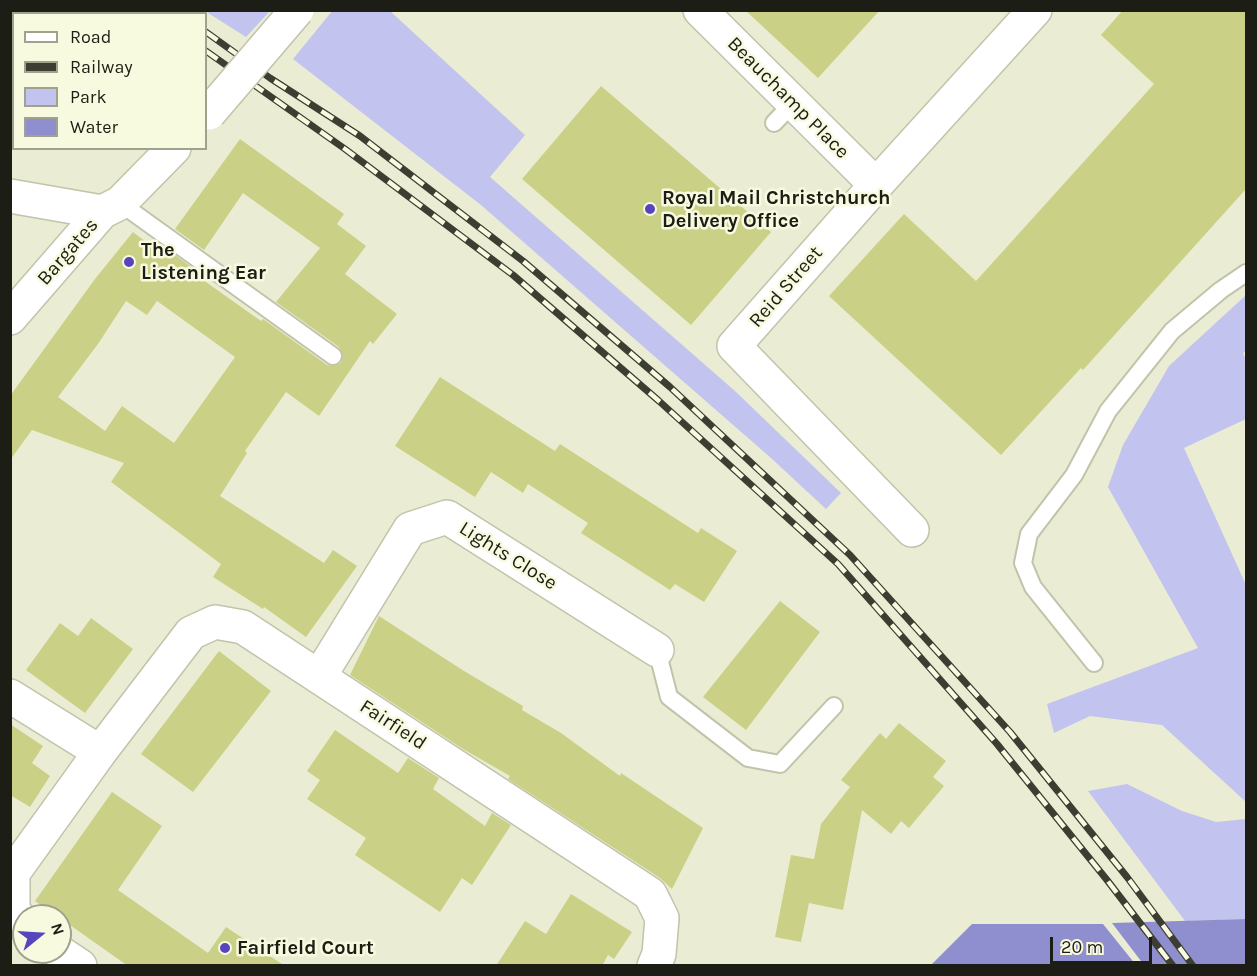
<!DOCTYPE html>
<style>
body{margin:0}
#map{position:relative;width:1257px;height:976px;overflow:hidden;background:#eaedd3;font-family:Karla,sans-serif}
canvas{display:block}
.frame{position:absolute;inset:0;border:12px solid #1c1d14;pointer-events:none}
.legend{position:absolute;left:12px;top:12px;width:195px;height:138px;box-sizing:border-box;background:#f8fae0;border:2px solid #a0a28e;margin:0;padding:8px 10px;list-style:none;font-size:18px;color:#1c1d14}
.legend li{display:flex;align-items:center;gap:12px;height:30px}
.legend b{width:30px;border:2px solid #a0a28e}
.north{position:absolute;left:12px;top:904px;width:60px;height:60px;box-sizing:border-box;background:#f8fae0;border:2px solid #a0a28e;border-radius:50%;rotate:72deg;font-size:16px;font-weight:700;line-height:24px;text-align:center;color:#1c1d14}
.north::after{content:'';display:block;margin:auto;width:21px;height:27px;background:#5745bd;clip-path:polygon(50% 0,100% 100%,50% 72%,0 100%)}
.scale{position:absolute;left:1050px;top:937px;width:102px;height:27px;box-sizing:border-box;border:3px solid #1c1d14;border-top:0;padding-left:8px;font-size:18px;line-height:21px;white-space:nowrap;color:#1c1d14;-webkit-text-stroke:4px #f8fae0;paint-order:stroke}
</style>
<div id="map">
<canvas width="1257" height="976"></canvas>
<div class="frame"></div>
<ul class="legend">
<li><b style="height:8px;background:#fff"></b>Road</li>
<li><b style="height:8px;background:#3c3e32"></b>Railway</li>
<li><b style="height:16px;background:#c2c3ef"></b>Park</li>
<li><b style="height:16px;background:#8f8ece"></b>Water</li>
</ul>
<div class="north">N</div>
<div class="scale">20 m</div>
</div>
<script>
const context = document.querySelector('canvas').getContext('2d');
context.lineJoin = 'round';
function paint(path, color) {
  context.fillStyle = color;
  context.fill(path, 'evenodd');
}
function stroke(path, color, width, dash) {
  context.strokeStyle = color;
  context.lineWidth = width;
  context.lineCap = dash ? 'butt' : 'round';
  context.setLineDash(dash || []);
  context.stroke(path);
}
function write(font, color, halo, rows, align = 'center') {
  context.font = font + ' Karla,sans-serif';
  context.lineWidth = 5;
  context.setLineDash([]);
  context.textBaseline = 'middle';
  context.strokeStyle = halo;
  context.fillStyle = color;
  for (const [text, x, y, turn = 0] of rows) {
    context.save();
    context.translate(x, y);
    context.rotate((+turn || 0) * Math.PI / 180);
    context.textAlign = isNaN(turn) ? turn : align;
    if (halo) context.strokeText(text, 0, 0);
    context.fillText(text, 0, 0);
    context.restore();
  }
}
const green = new Path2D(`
 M333,10L390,11L525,135L490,177L735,391L841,493L826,509L771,458L481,205L293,59Z
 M205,11H270L246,37Z
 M1246,295V351L1243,353L1246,360V419L1184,448L1246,585V802L1162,725L1090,716L1054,733L1047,704L1198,648L1108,487L1123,445L1169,366Z
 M1127,784L1182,811L1216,822L1246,819V919L1185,921L1088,791Z`);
const water = new Path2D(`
 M1246,919V966L1144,965L1112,923Z
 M972,924H1103L1136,965H931Z`);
const building = new Path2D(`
 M745,10H880L818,78Z
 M1123,10H1246V189L1083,370L1081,368L1001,455L829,296L904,214L976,281L1154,84L1101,35Z
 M601,86L771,232L691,325L522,179Z
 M240,139L344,214L337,224L366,246L345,274L397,314L373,344L370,341L319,416L286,392L245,451L247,453L220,496L324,563L333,550L357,566L306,637L264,607L263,609L213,577L221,564L111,482L124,463L32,430L10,460V396L95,279L133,232L159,252L163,246L191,267L189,270L261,321L263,319L327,365L333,366L341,363L343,356L339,347L276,302L320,248L243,193L204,250L175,229ZM126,301L147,315L157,301L235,357L174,443L122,406L105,431L58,397L98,344Z
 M440,377L555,451L560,444L698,533L701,528L737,551L704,602L675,584L670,590L581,533L588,523L528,484L523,493L491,472L475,497L395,446Z
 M780,601L820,632L746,730L703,697Z
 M379,616L464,671L523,706L522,710L561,733L620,776L621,773L703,828L672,889L660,878L508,779L510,776L463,749L350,675Z
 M91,618L133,649L85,713L26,670L60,623L78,636Z
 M219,651L271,691L193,792L141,754Z
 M899,723L946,761L933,777L944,786L909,828L901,821L891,834L862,810L843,910L809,903L801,942L775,937L791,855L814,859L821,824L850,787L841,780L880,733L886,739Z
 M10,724L43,746L32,763L50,776L30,807L10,795Z
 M335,730L398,773L408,758L439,778L433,789L485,826L492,813L511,825L472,885L462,878L440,912L355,855L366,838L307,799L320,780L307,771Z
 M112,792L162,826L118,890L208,953L226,927L285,966H128L60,918V916H56L35,901Z
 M571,894L632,932L614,959L608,955L602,966H496L525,921L546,934Z`);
const service = new Path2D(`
 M774,123L793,103
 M120,203L333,356
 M657,650L669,697L748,758L780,764L834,706
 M1094,663L1033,587L1023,563L1029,534L1074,475L1108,411L1172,331L1221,290L1246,273`);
const minor = new Path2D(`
 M700,10L876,185
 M912,530L734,346L876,185L1035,10
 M319,677L410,529L447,517L657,650
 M10,696L100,752
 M24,925L13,910V873L100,752L191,633L215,622L243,627L650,894L662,918L659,954L654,966
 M59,952L80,966`);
const secondary = new Path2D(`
 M10,196L102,212
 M10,318L102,212L120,203L174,148`);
const rail = new Path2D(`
 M146,10L150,14
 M174,10L178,14
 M206,32L270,78L360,136L523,261L670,387L850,555L1010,732L1127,877L1193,966
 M206,51L345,149L513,275L659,401L838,564L997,744L1107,880L1173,966`);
const secondaryBridge = new Path2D(`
 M209,113L297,10`);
const markers = [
 [650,209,6,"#5745bd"],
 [129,262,6,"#5745bd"],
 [225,948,6,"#5745bd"]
];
const streetNames = [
 ["Beauchamp Place",788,98,45],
 ["Bargates",68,252,-49],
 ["Reid Street",786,287,-49],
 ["Lights Close",508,556,32],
 ["Fairfield",393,725,33]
];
const poiNames = [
 ["Royal Mail Christchurch",662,198],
 ["Delivery Office",662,221],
 ["The",141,250],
 ["Listening Ear",141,273],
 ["Fairfield Court",237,948]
];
paint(green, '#c2c3ef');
paint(water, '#8f8ece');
paint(building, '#cbd087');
stroke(service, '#c1c3aa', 20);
stroke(minor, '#c1c3aa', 36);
stroke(secondary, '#c1c3aa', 36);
stroke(service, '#fff', 16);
stroke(minor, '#fff', 33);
stroke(secondary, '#fff', 33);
stroke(rail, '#3c3e32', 7);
stroke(rail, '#f8fae0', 4.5, [14]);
stroke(secondaryBridge, '#c1c3aa', 36, []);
stroke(secondaryBridge, '#fff', 33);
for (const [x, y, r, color] of markers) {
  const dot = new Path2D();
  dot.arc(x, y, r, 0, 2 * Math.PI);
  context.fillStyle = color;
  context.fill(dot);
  stroke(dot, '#f8fae0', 2);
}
write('20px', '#1c1d14', '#f8fae0', streetNames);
write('bold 20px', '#1c1d14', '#f8fae0', poiNames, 'left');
</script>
